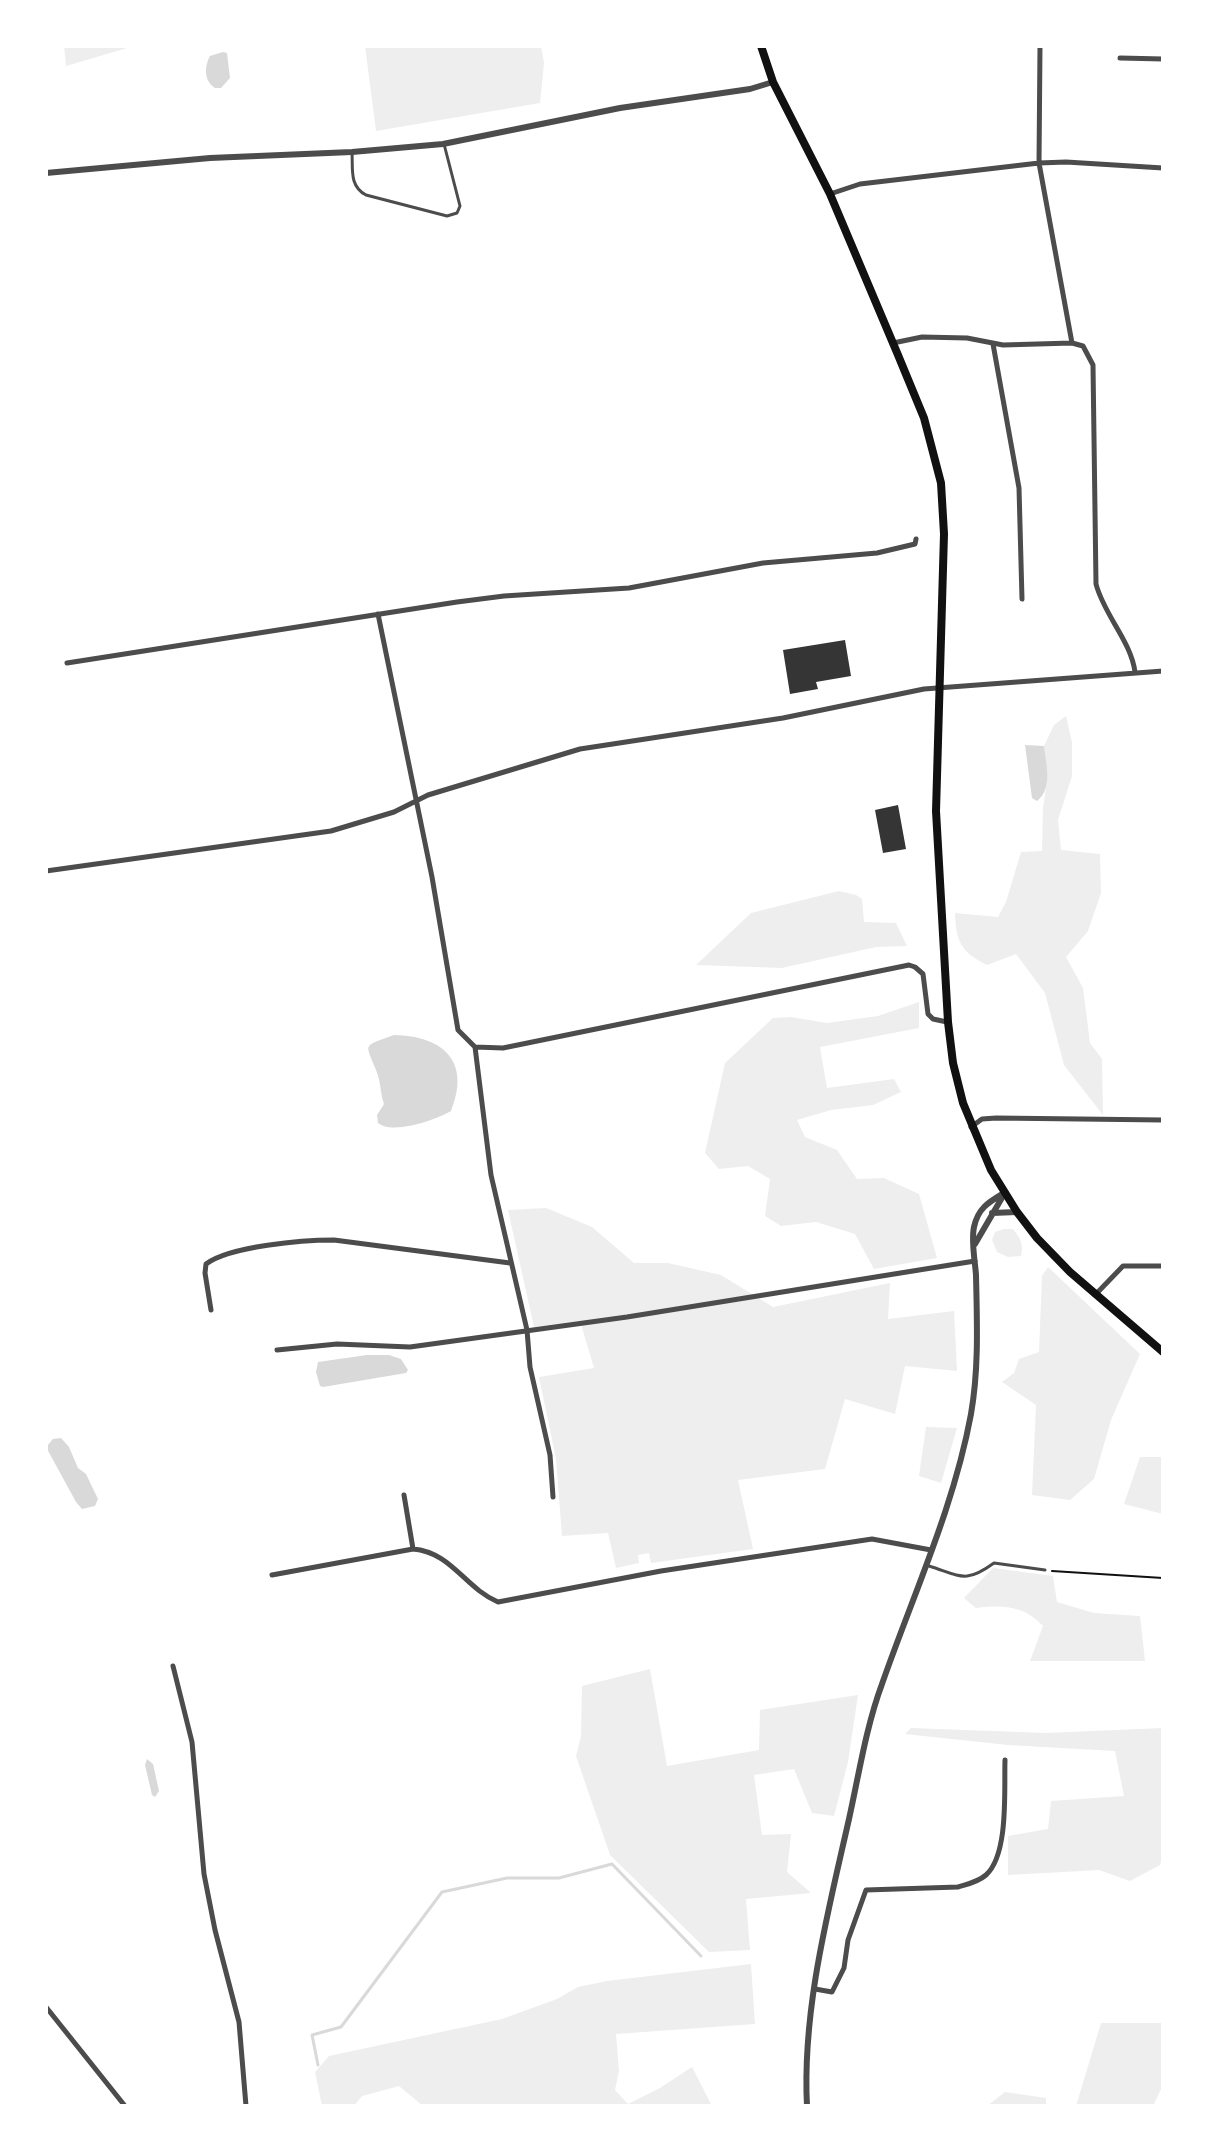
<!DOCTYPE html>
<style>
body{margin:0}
#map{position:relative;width:1209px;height:2152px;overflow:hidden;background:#fff;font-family:Roboto,sans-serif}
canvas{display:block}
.frame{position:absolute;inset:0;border:48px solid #fff;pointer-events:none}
</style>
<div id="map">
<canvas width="1209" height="2152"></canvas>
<div class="frame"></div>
</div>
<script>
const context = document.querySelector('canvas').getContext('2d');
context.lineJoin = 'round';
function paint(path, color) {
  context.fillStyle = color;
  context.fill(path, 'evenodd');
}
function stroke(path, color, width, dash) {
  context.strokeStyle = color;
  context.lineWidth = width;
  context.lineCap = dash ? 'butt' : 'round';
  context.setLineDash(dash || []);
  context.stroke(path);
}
const green = new Path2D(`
 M64,46H134L66,66Z
 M365,46H541L544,63L540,103L376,131Z
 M1066,716L1072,742V776L1058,820L1061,850L1100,854L1101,893L1088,931L1066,957L1083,988L1090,1043L1102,1059L1103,1115L1064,1065L1045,993L1016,954L987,965C961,952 956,942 955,913L998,917L1006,902L1021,852L1042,851L1043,808L1047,780L1044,746L1054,725Z
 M839,891L856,895L862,899L864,922L896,923L907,946L876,947L782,968L696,965L751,913Z
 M919,1002V1028L820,1047L827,1088L894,1079L901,1092L873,1105L831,1110L797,1120L805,1137L837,1150L857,1179L884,1178L919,1194L937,1258L874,1269L855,1234L816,1222L781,1226L765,1216L770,1179L748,1166L719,1169L705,1153L725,1063L773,1018L791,1017L827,1023L878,1016Z
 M546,1208L592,1227L634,1263H668L721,1275L773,1307L890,1283L888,1319L954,1311L957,1371L905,1366L895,1414L845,1399L825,1469L738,1480L753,1549L651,1563L649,1553L638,1555L639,1563L616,1568L608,1533L562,1536L556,1459L539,1377L594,1368L580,1321L534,1327L508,1210Z
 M1004,1229H1013C1020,1238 1024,1244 1021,1256L1008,1257L997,1252L992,1240L995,1232Z
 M1048,1267L1140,1354L1111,1420L1094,1479L1070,1500L1032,1495L1036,1405L1002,1382L1014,1373L1019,1359L1039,1352L1042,1276Z
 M926,1427L957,1428L941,1483L919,1476Z
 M1140,1457H1163V1514L1124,1504Z
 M993,1568L1053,1576L1057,1602L1094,1613L1140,1616L1145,1661H1030L1043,1626C1023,1605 1003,1605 976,1608L964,1598Z
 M650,1669L667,1766L759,1750L760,1710L858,1695L848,1762L834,1816L812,1813L794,1769L754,1775L762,1835L791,1834L787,1872L811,1893L746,1899L750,1950L709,1952L610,1855L576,1756L581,1736L582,1686Z
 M911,1728L1046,1733L1163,1728V1855L1160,1865L1130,1881L1099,1870L1008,1875V1836L1048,1829L1051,1801L1124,1796L1115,1751L1008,1745L905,1734Z
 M751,1964L755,2024L616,2034L619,2071L615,2090L628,2104L660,2088L692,2067L712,2106H423L399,2086L362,2096L354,2106H322L315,2072L329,2056L502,2019L557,1999L578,1987L607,1981Z
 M1101,2023H1163V2085L1153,2106H1076Z
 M1005,2092L1046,2098V2106H987Z`);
const water = new Path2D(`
 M223,52L227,53L230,78L221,88H215C204,81 204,67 210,56Z
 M1025,745L1044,746C1046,764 1053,789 1037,801L1032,798Z
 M394,1035C444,1036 471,1062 451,1111C436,1120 392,1135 378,1123L377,1115L384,1104C380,1093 381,1081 376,1070C365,1042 362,1047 394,1035Z
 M367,1355H389L401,1359L408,1370L406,1373L323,1387L320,1386L316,1372L318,1362Z
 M61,1438L69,1447L78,1468L86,1474L98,1499L95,1506L82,1509L76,1502L46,1447L53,1439Z
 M147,1759L153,1764L159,1791L155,1797L152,1795L145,1765Z`);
const stream = new Path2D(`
 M318,2065L312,2035L341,2027L442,1892L507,1878H559L612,1864L701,1956`);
const building = new Path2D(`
 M845,640L851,676L816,682L818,689L790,694L783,650Z
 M898,805L906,849L883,853L875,810Z`);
const path = new Path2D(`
 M1052,1571L1163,1578`);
const service = new Path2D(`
 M352,152C353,169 349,186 366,195L447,216L457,213L460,206L444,144
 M929,1566C961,1576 965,1584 994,1563L1045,1570`);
const minor = new Path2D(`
 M1040,46L1039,163L1072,343
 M1120,58L1163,59
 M830,194L860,184L1039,163L1066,162L1163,168
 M893,343L922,337L967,338L1003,345L1072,343L1083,346L1093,365L1096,584C1104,615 1131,641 1135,672
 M993,344L1019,488L1022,599
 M378,614L432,877L458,1030L475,1047L491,1175L527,1330L530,1367L550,1455L553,1497
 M67,663L457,602L504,596L629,588L763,563L877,553L915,544L916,539
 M46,871L331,831L394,812L428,795L580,749L783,718L924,689L1163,671
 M475,1047L503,1048L909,965L915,967L923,974L928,1014L933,1019L947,1022
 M971,1127L982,1119L996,1118L1163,1120
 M1096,1294L1123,1266H1163
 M211,1310L205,1273L206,1264C230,1246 303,1240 334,1240L510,1263
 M277,1350L337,1344L410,1347L627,1317L975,1261
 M404,1495L413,1549C451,1552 465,1588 498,1602L661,1571L872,1539L931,1550
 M272,1575L413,1549
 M173,1666L192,1742L204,1874L215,1930L239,2022L246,2106
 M815,1989L832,1992L844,1968L848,1940L866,1890L958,1887C968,1884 978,1882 986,1875C1009,1854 1004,1790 1005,1760
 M46,2007L125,2106`);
const tertiary = new Path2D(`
 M46,173L210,158L352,152L443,144L620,108L750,89L773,82
 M992,1213L1017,1212
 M975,1244L1003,1196
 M807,2106C802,2011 828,1912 849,1819C859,1774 866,1727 882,1684C913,1595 954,1507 971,1414C979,1368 977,1322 976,1275C975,1261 971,1241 974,1227C978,1208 989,1202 1004,1193`);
const primary = new Path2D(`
 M761,46L773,82L830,194L898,355L924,418L941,483L944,534L936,811L948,1022L953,1063L963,1103L991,1170L1017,1212L1037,1238L1070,1272L1163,1352`);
paint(green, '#eee');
paint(water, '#d9d9d9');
stroke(stream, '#d9d9d9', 3);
paint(building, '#353535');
stroke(path, '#111', 2);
stroke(service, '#4c4c4c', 3);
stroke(minor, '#4c4c4c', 5);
stroke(tertiary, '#4c4c4c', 6);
stroke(primary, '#111', 8);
</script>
